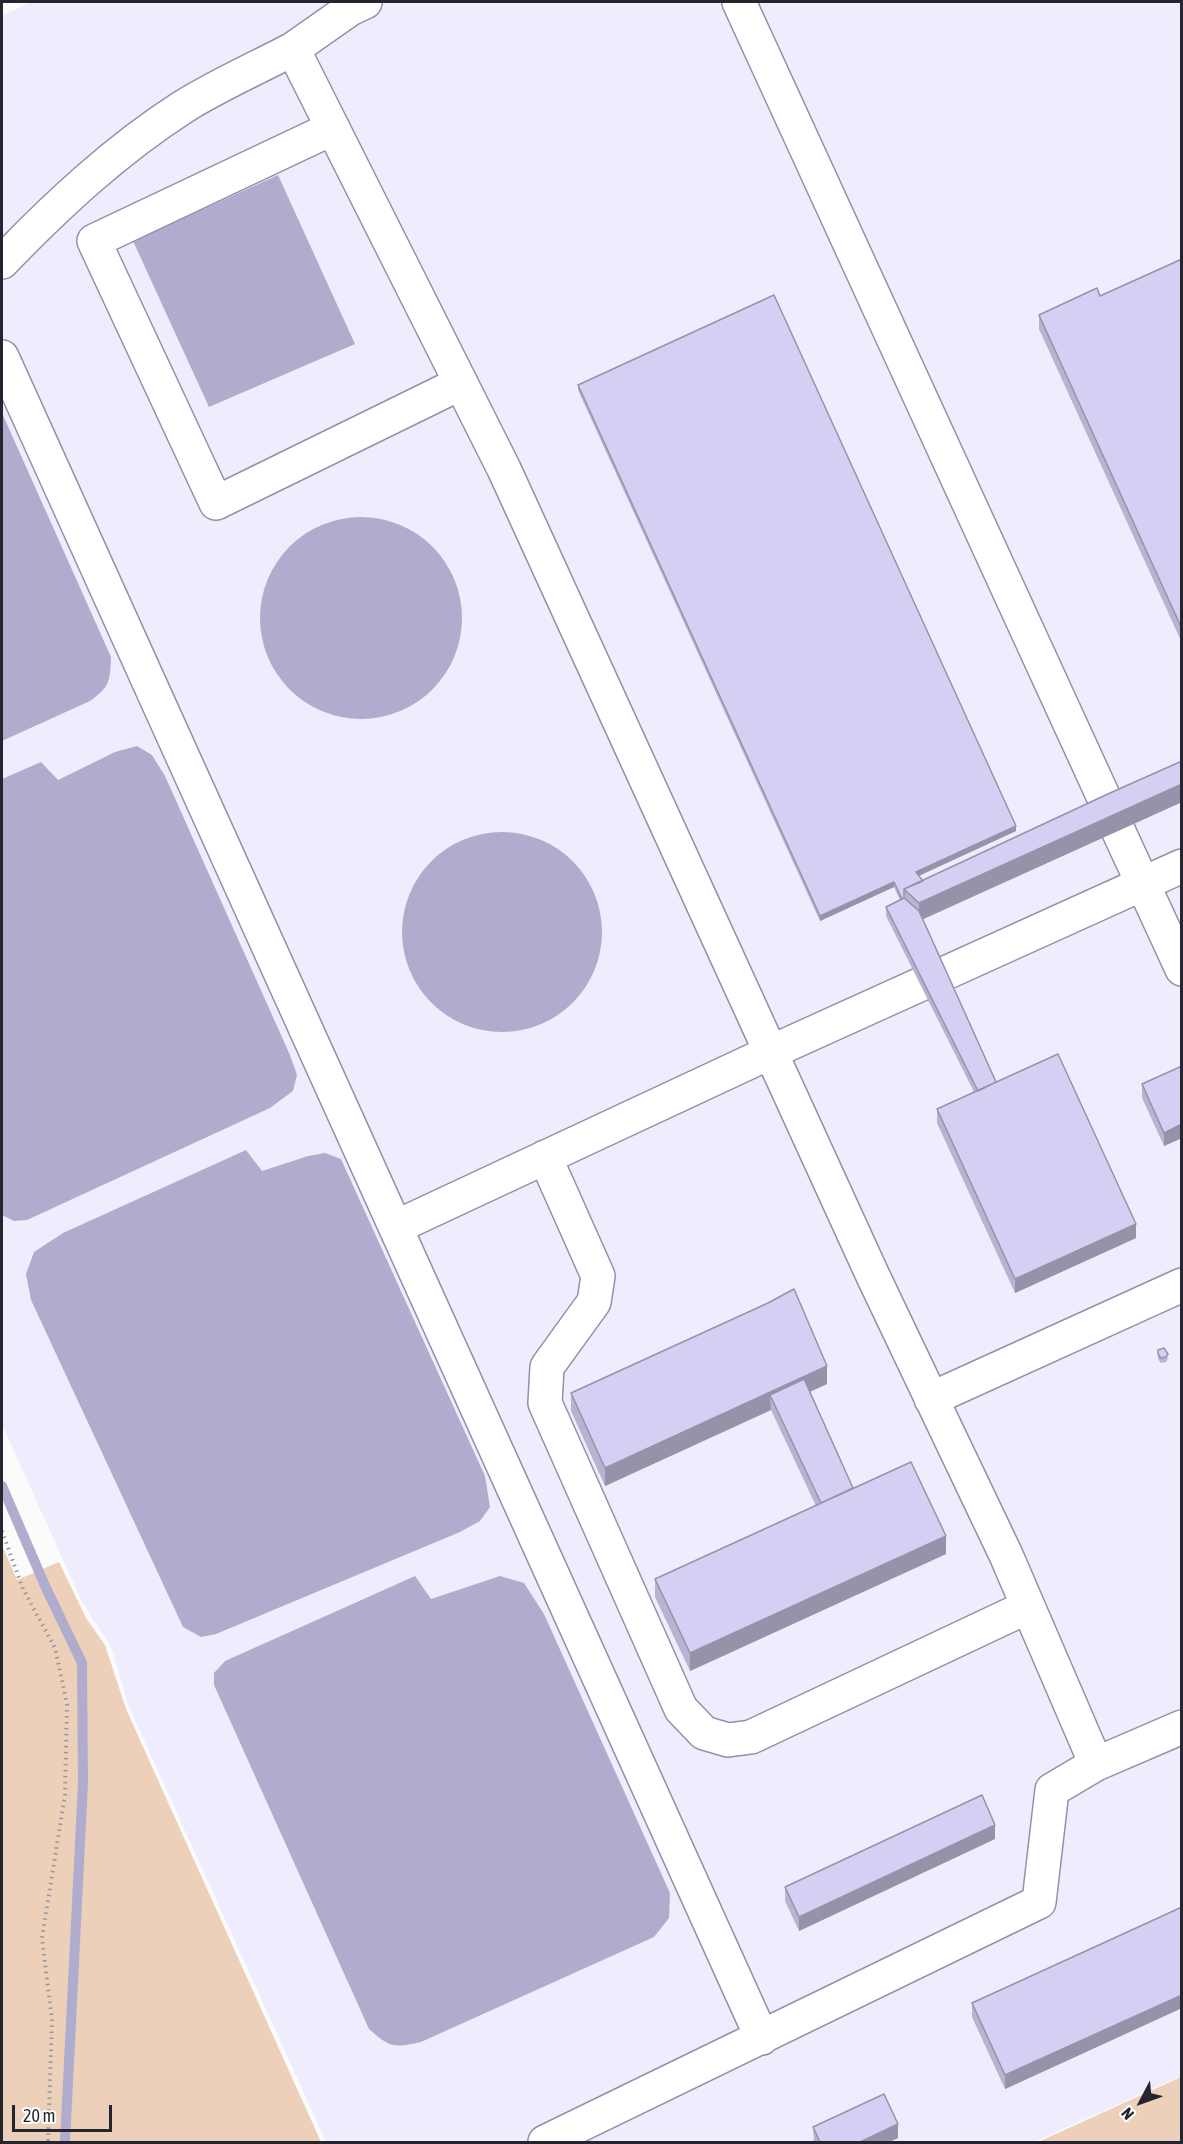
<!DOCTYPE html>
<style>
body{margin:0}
#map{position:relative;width:1183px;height:2144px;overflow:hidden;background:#fbfbfb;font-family:"Asap Condensed",sans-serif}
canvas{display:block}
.frame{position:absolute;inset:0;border:3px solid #25242f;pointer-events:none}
.north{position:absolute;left:1111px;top:2072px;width:60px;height:60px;-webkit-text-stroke:4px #fff;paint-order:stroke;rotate:229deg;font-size:16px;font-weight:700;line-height:24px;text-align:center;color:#25242f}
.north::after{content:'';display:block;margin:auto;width:21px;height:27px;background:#25242f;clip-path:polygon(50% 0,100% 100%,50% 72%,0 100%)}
.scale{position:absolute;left:12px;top:2105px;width:100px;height:27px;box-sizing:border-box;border:3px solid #25242f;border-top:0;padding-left:8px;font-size:18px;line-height:21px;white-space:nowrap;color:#25242f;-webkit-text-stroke:4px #fff;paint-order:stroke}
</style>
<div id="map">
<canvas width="1183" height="2144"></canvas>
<div class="frame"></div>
<div class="north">N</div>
<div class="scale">20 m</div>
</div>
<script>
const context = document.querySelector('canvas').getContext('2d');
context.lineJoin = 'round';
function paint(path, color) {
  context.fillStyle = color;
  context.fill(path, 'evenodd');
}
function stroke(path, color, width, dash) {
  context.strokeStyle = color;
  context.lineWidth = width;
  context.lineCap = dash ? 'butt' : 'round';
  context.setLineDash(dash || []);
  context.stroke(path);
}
const built = new Path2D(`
 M31,2H1181V2076L1034,2142H326L129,1707L111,1647L81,1600L2,1424V16Z`);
const green = new Path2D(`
 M2,1545L17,1580L59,1562L86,1618L105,1645L126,1709L321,2142H2Z
 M1181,2077V2142H1038Z`);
const water = new Path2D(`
 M278,175L355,344L209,407L133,241Z
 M2,413L111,657C110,681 110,687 90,701L2,741Z
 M260 618a101 101 0 1 1 202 0a101 101 0 1 1-202 0Z
 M137,746L152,755L165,776L290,1055L297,1075L293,1091L270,1108L27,1220L14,1221L2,1215V779L41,762L58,780L115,752Z
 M402 932a100 100 0 1 1 200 0a100 100 0 1 1-200 0Z
 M246,1150L262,1171L308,1156L325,1153L341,1159L485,1476L490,1507L480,1521L460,1532L216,1634L201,1637L183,1627L31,1300L26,1274L34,1252L63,1233Z
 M415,1576L431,1599L500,1576L524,1583L544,1614L670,1893L669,1918L654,1937L421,2042C394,2048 390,2048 369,2029L214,1685V1673L225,1661Z`);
const stream = new Path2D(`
 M2,1486L46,1588L82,1663L83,1783L65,2142`);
const path = new Path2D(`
 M2,1531L23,1589L55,1648L67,1704L65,1795L42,1938L52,2020L48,2142`);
const minor = new Path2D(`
 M365,2L350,9L293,49L504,469L873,1276L1006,1555L1096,1764L1182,1727
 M739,2L1110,811
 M333,128L94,241L216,503L461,383
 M2,262C57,205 116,150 183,107C218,85 257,68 293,49
 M2,357L762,2038
 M1118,830L1182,969
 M545,1157L598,1276L594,1302L547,1367L545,1403L681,1709L704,1733L728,1740L751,1737L1027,1607
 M396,1227L771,1052L1182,866
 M931,1399L1182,1285
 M545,2142L1039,1902L1052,1790L1096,1764`);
const wall = new Path2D(`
 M1182,259V643L1039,329V315L1100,296Z
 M578,385L1016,831L919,876L923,881L1182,761V802L923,919L996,1082L1136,1238L1015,1293L937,1123V1109L974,1092L886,916V907L900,900L894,887L820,921L578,390Z
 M1182,1066V1138L1164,1146L1142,1098V1084Z
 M1158,1350L1168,1358L1166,1362L1161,1363L1158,1359Z
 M827,1384L810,1392L853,1488L946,1554L690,1671L655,1597V1579L816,1506L771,1410L605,1486L571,1411V1393Z
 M995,1839L799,1931L785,1901V1887Z
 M1182,1907V2008L1005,2089L972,2017V2003Z
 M813,2127L898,2138L889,2142H814Z`);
const shadedWall = new Path2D(`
 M1182,784V802L919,921V903Z
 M1016,826V831L916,877V872Z
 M894,882V887L820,921V916Z
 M1182,1124V1138L1164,1146V1133Z
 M1136,1224V1238L1015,1293V1279Z
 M827,1366V1384L776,1407L770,1395L771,1410L605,1486V1468Z
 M946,1536V1554L690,1671V1653Z
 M995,1825V1839L799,1931V1917Z
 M1182,1995V2008L1005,2089V2075Z
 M898,2124V2138L889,2142H860Z`);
const building = new Path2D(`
 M1182,259V629L1039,315L1097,288L1100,296Z
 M774,295L1016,826L916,872L923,881L904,889V898L902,899L894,882L820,916L578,385Z
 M1182,761V784L919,903L904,889L1110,793Z
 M904,898L919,911L996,1082L978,1091L886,907Z
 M1058,1054L1136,1224L1015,1279L937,1109Z
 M1182,1066V1124L1164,1133L1142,1084Z
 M794,1289L827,1366L605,1468L571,1393L768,1303Z
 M1164,1348L1168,1354L1166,1357L1161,1358L1158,1354V1350Z
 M804,1379L853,1488L821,1503L770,1395Z
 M911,1462L946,1536L690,1653L655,1579Z
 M982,1795L995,1825L799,1917L785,1887Z
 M1182,1907V1995L1005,2075L972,2003Z
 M884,2094L898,2124L860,2142H820L813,2127Z`);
paint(built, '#efedfd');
paint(green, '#ecd0b9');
paint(water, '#b0accd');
stroke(stream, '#b0accd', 10);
stroke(minor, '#938fac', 36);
stroke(path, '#97979c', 4, [1.5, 4.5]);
stroke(minor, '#fff', 33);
paint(wall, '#b7b3d1');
paint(shadedWall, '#9592aa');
paint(building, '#d5d0f3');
stroke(building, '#9592aa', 1.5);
</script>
